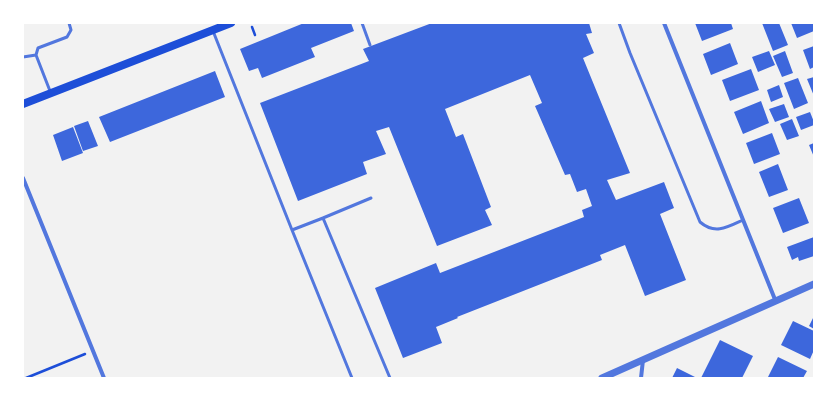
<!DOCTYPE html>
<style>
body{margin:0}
#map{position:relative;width:837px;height:401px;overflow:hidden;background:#f2f2f2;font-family:Barlow,sans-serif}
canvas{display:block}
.frame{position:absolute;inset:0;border:24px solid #fff;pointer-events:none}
</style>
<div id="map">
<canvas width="837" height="401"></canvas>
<div class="frame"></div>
</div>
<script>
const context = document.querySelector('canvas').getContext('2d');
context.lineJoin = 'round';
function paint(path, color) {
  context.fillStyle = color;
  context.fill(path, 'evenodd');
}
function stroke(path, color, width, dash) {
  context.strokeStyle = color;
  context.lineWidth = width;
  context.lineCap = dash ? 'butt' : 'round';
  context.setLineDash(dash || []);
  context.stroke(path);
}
const building = new Path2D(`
 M304,23H351L354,31L311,48L315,57L262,78L258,68L249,71L240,49Z
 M432,23H589L592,33L586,34L594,53L583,58L630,173L607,180L616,200L664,182L674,208L660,214L686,280L645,296L625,245L600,255L602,260L457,317L458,318L436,327L442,343L403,358L375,288L436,263L440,273L584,217L582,210L592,206L586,189L577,192L570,174L565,175L535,106L542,103L530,75L445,109L456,137L463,134L491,207L485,210L492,225L437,246L389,127L376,131L386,154L363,162L367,174L298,201L260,103L369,61L363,49Z
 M695,23H731L733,29L702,41Z
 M762,23H779L788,45L773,51Z
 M791,23H814V31L797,38Z
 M730,43L738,64L711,75L703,54Z
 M814,46V67L810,69L803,50Z
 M769,51L775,65L758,72L752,57Z
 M785,51L793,73L782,77L773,56Z
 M751,69L759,90L730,101L722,80Z
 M215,71L225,97L110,142L99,117Z
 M814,77V96L807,79Z
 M798,78L808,103L794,109L784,83Z
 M779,85L783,97L771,102L767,90Z
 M761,101L769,123L743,134L734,112Z
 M784,104L789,117L775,122L769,109Z
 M810,112L814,122V125L801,130L796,117Z
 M792,119L799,136L787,140L780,124Z
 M88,121L98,146L83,151L74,126Z
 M73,127L83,153L62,161L53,135Z
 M772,133L780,154L754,164L746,143Z
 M814,143V157L809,145Z
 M778,164L788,190L769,197L759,172Z
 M799,198L809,223L783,233L773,208Z
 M814,237V256L799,261L798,257L792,260L787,247Z
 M814,316V329L809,326Z
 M793,321L814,331V350L810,359L781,345Z
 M720,340L753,356L742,378H701Z
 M778,357L807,371L803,378H770L768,377Z
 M677,368L697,378H672Z`);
const path = new Path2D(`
 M252,27L255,35
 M26,378L85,354`);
const service = new Path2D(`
 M362,23L370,45
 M619,23L630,53L700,222C715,235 728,227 743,220
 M213,31L292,230L352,378
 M23,57L36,55
 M50,91L36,55L38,48L67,37L71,30L69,23
 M323,218L390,378
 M292,230L323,218L371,198`);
const minor = new Path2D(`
 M664,23L776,302
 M23,178L104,378
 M641,378L643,360`);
const tertiary = new Path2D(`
 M602,378L814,284`);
const secondary = new Path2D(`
 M23,104L231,23`);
paint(building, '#3d67dc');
stroke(path, '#1d4ed8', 2.5);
stroke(service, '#5277de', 3);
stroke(minor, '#5277de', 4);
stroke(tertiary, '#5277de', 7);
stroke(secondary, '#1d4ed8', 8);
</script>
